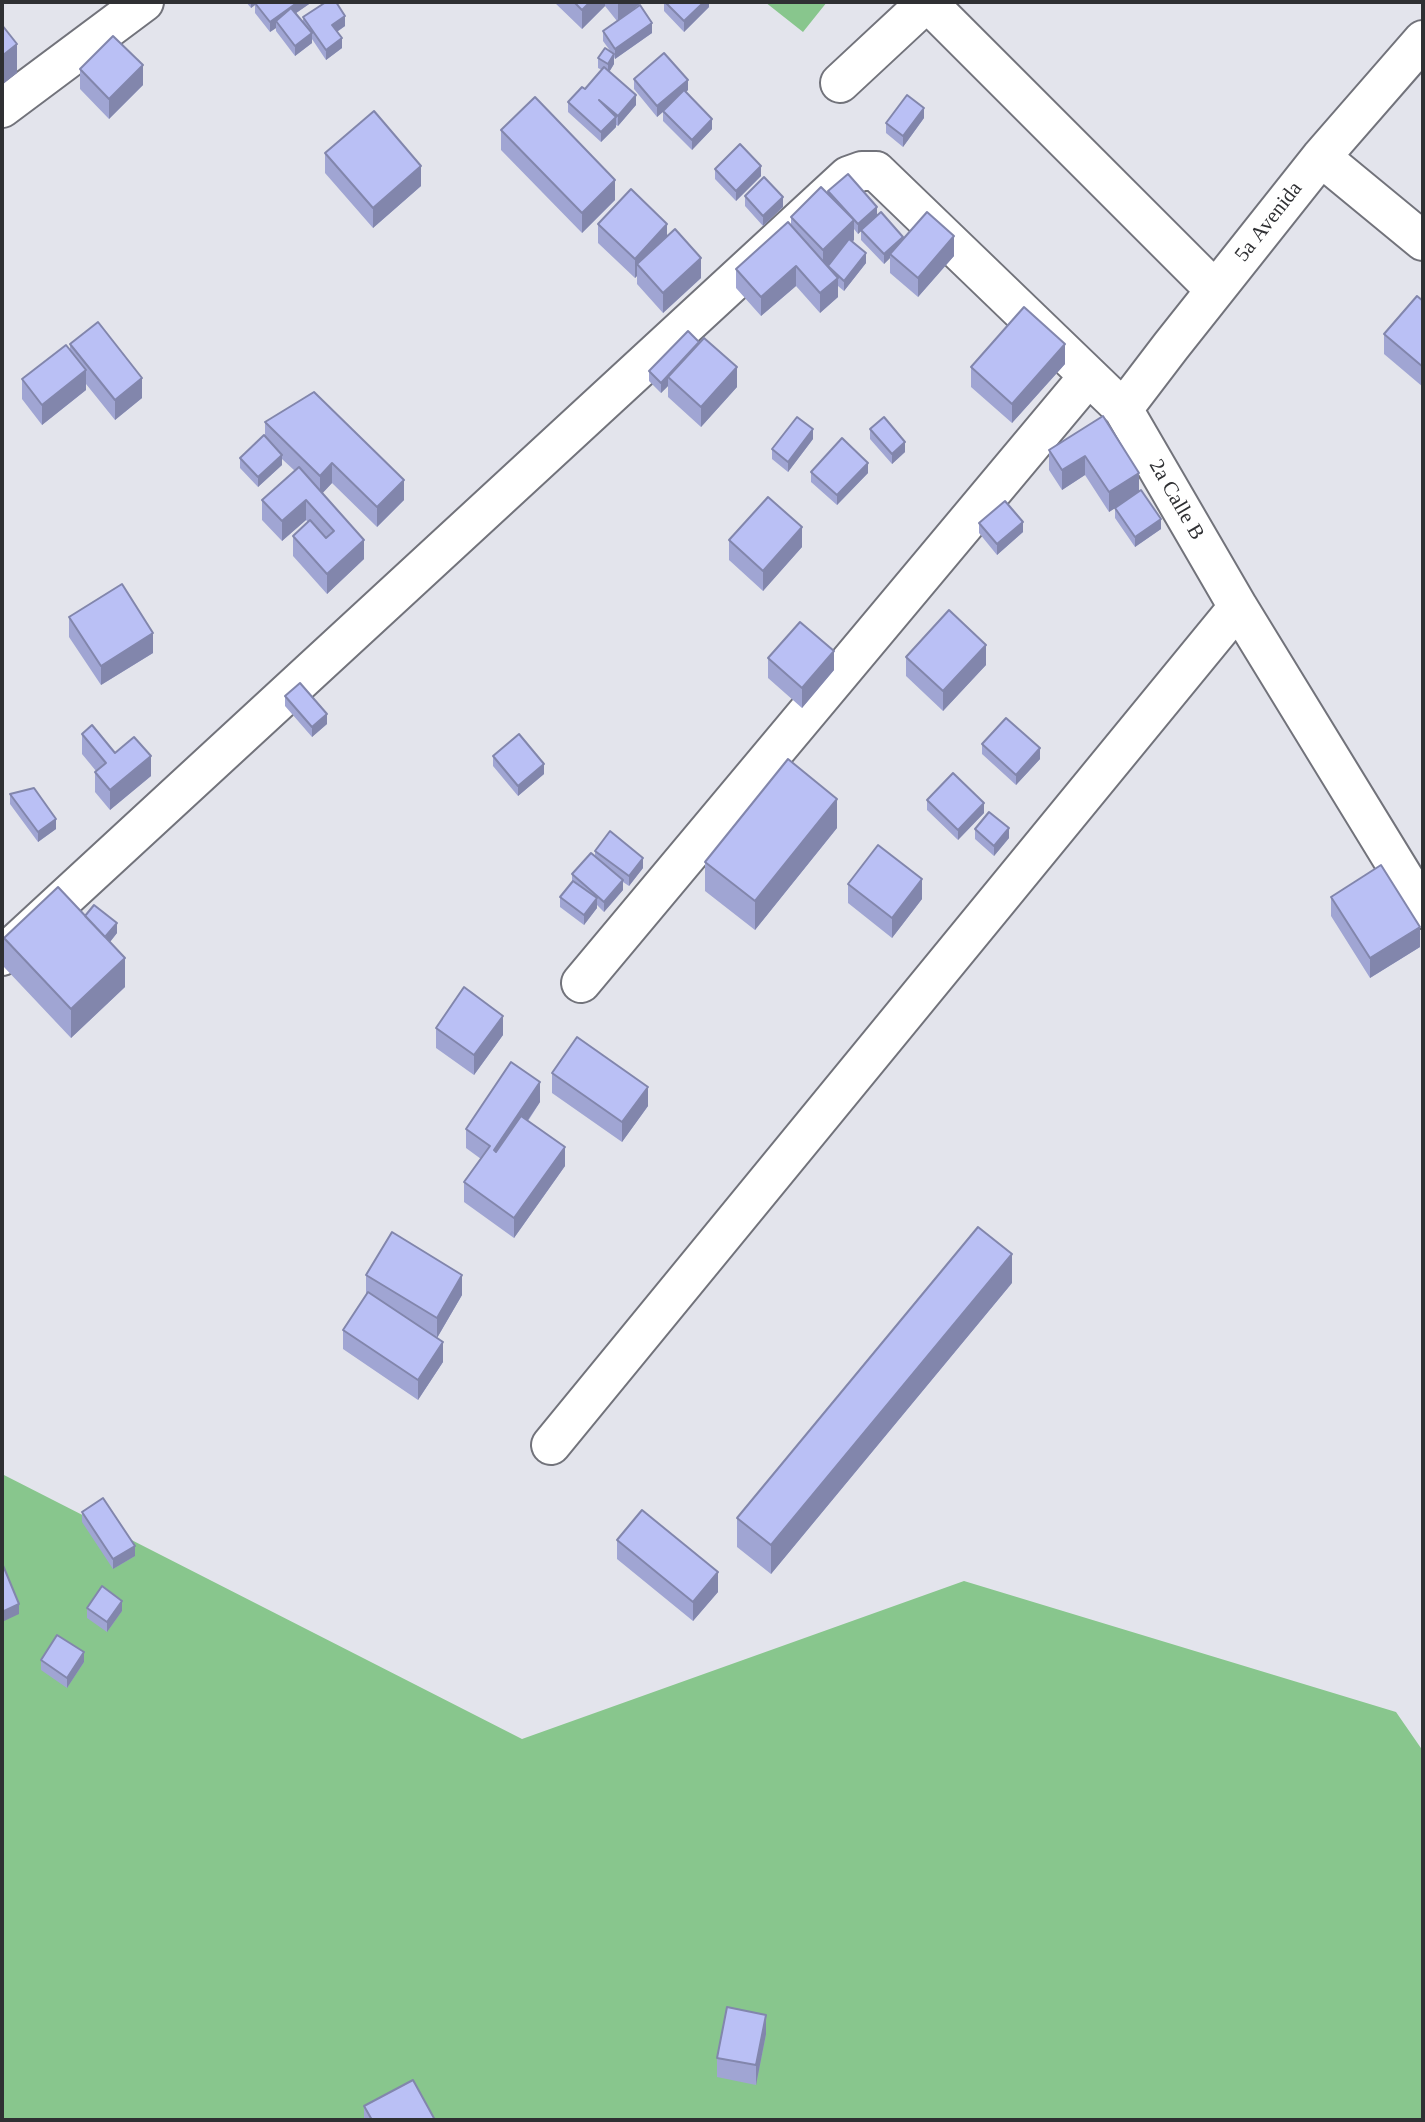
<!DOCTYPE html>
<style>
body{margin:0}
#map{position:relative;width:1425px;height:2122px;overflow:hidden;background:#e3e4ec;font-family:"Times New Roman",serif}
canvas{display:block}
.frame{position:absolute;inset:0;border:4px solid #2f3033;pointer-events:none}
</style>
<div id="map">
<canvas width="1425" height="2122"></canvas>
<div class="frame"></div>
</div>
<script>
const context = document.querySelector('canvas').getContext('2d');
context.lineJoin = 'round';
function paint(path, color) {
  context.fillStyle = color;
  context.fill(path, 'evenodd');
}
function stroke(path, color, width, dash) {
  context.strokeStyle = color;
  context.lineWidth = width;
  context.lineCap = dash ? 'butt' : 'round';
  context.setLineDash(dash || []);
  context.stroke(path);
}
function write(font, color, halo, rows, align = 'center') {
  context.font = font + ' "Times New Roman",serif';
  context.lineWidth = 5;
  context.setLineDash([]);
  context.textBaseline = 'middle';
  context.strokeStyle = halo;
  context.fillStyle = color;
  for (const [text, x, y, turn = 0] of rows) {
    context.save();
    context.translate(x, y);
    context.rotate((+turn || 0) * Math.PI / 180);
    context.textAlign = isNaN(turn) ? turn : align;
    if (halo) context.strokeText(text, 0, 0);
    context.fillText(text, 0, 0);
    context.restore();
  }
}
const green = new Path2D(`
 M765,2H827L803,32Z
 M2,1474L522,1739L964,1581L1396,1712L1423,1751V2120H2Z`);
const minor = new Path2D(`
 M927,2L1215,290
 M840,83L927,2
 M2,108L144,2
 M1321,157L1423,241
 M1123,409L1171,346L1321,157L1423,40
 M2,956L848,176L862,171H876L1123,409L1238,607L1423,909
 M581,983L1088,377
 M551,1445L1238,607`);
const wall = new Path2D(`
 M246,2H312L296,13L303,23V17L345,26L337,32L342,48L326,60L312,39V43L295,56L276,31V28L270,32L255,13V5L251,8Z
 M554,2H642L627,14L652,33L615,59L614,57V64L609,72L636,105L618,126L616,125V127L601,142L568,112V102L585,89L602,70L598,68V58L611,52L603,41V31L617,21L605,6L582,29Z
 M664,2H709V7L684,32L664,11Z
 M80,69L143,85L109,119L80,89Z
 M634,79L688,90L686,92L712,129L692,150L663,121V112L657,117L634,89Z
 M924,118L903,147L886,133V123Z
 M501,130L615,200L582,233L501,150Z
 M325,153L421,186L373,228L325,173Z
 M715,169L761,176L736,201L715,179Z
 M828,191L877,215L903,239L954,256L918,297L890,273V258L884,264L861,240V231L858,234L854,229V240L852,242L866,263L844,291L838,286V297L820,313L796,286L761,316L736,288V269L791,225V217L828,194Z
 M745,196L783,207L763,226L745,206Z
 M598,224L667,236L701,278L663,313L637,284V276L635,278L598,243Z
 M1423,301V387L1384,354V334Z
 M70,344L142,398L115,420L86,384V390L42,425L22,399V379L70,351Z
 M1065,364L1012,423L971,387V367Z
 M649,371L737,387L701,427L668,397V386L661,393L649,381Z
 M1103,416L1139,491L1161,529L1135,547L1115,518V508L1109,512L1085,475L1062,490L1049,470V450Z
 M265,422L404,500L377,527L332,483L322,493L364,559L327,594L293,556V536L308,522L306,520L282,541L262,520V500L295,471L282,459V465L258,487L240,468V458L265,436Z
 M870,429L905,452L892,464L870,439Z
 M813,439L788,472L772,459V449Z
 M811,472L868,473L837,505L811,482Z
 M979,523L1023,532L997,555L979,533Z
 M729,540L802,547L763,591L729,560Z
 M69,617L153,653L101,685L69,637Z
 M906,657L986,665L943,711L906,676Z
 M768,658L834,670L802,708L768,678Z
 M285,696L327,724L312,737L285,706Z
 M82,734L115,753L151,776L110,810L95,792V772L96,771L82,754Z
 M982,744L1040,759L1016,785L982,754Z
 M493,756L544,774L518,796L493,766Z
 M10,794L56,829L38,842L10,804Z
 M927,800L984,813L958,840L927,810Z
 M837,828L755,930L705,891V862Z
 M975,829L1009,838L994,856L975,839Z
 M595,851L643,868L629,886L623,882V890L604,912L597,905V908L584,925L560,907V897L572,882V874L595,856Z
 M848,884L922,899L892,938L848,903Z
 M1331,897L1420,947L1370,978L1331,916Z
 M85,916L117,933L110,942L125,987L71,1038L4,967V938Z
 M436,1028L503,1035L474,1075L436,1048Z
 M552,1073L648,1106L622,1142L552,1093Z
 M540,1102L528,1121L565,1166L514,1238L464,1202V1182L481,1159L466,1148V1129Z
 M366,1275L462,1295L437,1338L443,1362L418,1400L343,1349V1330L366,1295Z
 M1012,1283L771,1574L737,1547V1518Z
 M82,1512L135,1556L113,1569L82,1522Z
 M617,1540L718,1592L693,1621L617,1559Z
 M87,1608L122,1611L107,1632L87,1618Z
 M41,1660L84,1662L67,1688L41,1670Z
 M766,2034L756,2085L717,2077V2058Z
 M364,2106L435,2120H364Z`);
const shadedWall = new Path2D(`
 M251,2H260L255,3V5L251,8Z
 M298,2H312L279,25L276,21V28L270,32V22Z
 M590,2H605V6L582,29V10Z
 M618,2H642L618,22Z
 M704,2H709V7L684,32V21Z
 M345,16V26L332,35V25Z
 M652,23V33L615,59V49Z
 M312,33V43L295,56V46Z
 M342,38V48L326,60V50Z
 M17,44V73L2,85V56Z
 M614,54V64L608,74V64Z
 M143,65V85L109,119V99Z
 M688,80V90L657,117V106Z
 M636,95V105L618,126V116Z
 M924,108V118L903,147V136Z
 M616,117V127L601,142V132Z
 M712,119V129L692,150V140Z
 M421,166V186L373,228V208Z
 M761,166V176L736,201V191Z
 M615,180V200L582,233V213Z
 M783,197V207L763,226V216Z
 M877,207V217L858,234V224Z
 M854,220V240L823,270V250Z
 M667,224V244L637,264V276L635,278V259Z
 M954,236V256L918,297V278Z
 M903,237V247L890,254V258L884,264V254Z
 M866,253V263L844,291V281Z
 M701,258V278L663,313V293Z
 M796,266V286L761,316V297Z
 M838,278V297L820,313V293Z
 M700,343L668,377V386L661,393V383Z
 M1065,344V364L1012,423V404Z
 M737,367V387L701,427V407Z
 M86,370V390L42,425V405Z
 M142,378V398L115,420V400Z
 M813,429V439L788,472V462Z
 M905,442V452L892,464V454Z
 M282,455V465L258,487V477Z
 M1085,456V475L1062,490V470Z
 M332,463V483L320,496V476Z
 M868,463V473L837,505V495Z
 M1139,473V493L1109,512V492Z
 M404,480V500L377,527V507Z
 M306,500V520L282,541V521Z
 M1161,519V529L1135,547V537Z
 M1023,522V532L997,555V544Z
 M802,527V547L763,591V571Z
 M364,540V559L327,594V574Z
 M153,633V653L101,685V666Z
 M986,645V665L943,711V691Z
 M834,651V670L802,708V688Z
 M327,714V724L312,737V727Z
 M1040,748V759L1016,785V775Z
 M151,756V776L110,810V790Z
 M544,764V774L518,796V786Z
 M837,799V828L755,930V901Z
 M984,803V813L958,840V830Z
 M56,819V829L38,842V832Z
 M1009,828V838L994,856V846Z
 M643,858V868L629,886V876Z
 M922,879V899L892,938V918Z
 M623,880V890L604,912V902Z
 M597,898V908L584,925V915Z
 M117,923V933L102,952V942Z
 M1420,927V947L1370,978V958Z
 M125,958V987L71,1038V1009Z
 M503,1016V1035L474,1075V1055Z
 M540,1082V1102L494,1170V1150Z
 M648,1087V1106L622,1142V1122Z
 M565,1147V1166L514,1238V1218Z
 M1012,1254V1283L771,1574V1545Z
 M462,1275V1295L437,1338V1318Z
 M443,1342V1362L418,1400V1380Z
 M135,1546V1556L113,1569V1559Z
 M718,1572V1592L693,1621V1602Z
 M122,1601V1611L107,1632V1622Z
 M19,1604V1614L2,1622V1612Z
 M84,1652V1662L67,1688V1678Z
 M766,2015V2034L756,2085V2065Z`);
const building = new Path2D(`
 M257,2H298L270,22L255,3Z
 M326,2H336L345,16L332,25L342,38L326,50L303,17Z
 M574,2H590L582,10Z
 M665,2H704L684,21Z
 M640,5L652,23L615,49L603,31Z
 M291,8L312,33L295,46L276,21Z
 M2,25L17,44L2,56Z
 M113,36L143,65L109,99L80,69Z
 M605,48L614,54L608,64L598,58Z
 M664,53L688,80L657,106L634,79Z
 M604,67L636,95L618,116L599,100L616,117L601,132L568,102L582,87L585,89Z
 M684,90L712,119L692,140L663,111Z
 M907,95L924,108L903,136L886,123Z
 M535,97L615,180L582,213L501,130Z
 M374,111L421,166L373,208L325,153Z
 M740,144L761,166L736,191L715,169Z
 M848,174L877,207L858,224L828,191Z
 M764,177L783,197L763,216L745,196Z
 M821,187L854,220L823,250L791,217Z
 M631,189L667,224L635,259L598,224Z
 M881,212L903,237L884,254L861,230Z
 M927,212L954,236L918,278L890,254Z
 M788,222L838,278L820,293L796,266L761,297L736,269Z
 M675,229L701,258L663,293L637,264Z
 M849,239L866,253L844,281L828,266Z
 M1417,296L1423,301V367L1384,334Z
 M1024,307L1065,344L1012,404L971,367Z
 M98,322L142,378L115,400L70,344Z
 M688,331L699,342L661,383L649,371Z
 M704,338L737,367L701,407L668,377Z
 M66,345L86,370L42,405L22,379Z
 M314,392L404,480L377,507L332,463L320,476L265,422Z
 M1103,416L1139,473L1109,492L1085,456L1062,470L1049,450Z
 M797,417L813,429L788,462L772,449Z
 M884,417L905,442L892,454L870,429Z
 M264,435L282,455L258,477L240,458Z
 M842,438L868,463L837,495L811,472Z
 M299,467L364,540L327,574L293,536L310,520L326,538L334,531L306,500L282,521L262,500Z
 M1141,490L1161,519L1135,537L1115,508Z
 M768,497L802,527L763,571L729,540Z
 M1005,501L1023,522L997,544L979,523Z
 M122,584L153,633L101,666L69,617Z
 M949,610L986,645L943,691L906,657Z
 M800,622L834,651L802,688L768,658Z
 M300,683L327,714L312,727L285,696Z
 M1006,718L1040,748L1016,775L982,744Z
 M92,725L115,753L134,737L151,756L110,790L95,772L106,763L82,734Z
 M519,734L544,764L518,786L493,756Z
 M788,759L837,799L755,901L705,862Z
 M953,773L984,803L958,830L927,800Z
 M34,788L56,819L38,832L10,794Z
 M989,812L1009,828L994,846L975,829Z
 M610,831L643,858L629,876L595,851Z
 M878,845L922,879L892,918L848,884Z
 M591,853L623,880L604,902L572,874Z
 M1381,865L1420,927L1370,958L1331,897Z
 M573,881L597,898L584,915L560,897Z
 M58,887L125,958L71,1009L4,938Z
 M94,905L117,923L105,937L85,916Z
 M464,987L503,1016L474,1055L436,1028Z
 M577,1037L648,1087L622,1122L552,1073Z
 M511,1062L540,1082L494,1150L496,1152L521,1116L565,1147L514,1218L464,1182L490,1146L466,1129Z
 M978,1227L1012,1254L771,1545L737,1518Z
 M392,1232L462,1275L437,1318L366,1275Z
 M368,1292L443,1342L418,1380L343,1330Z
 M103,1498L135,1546L113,1559L82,1512Z
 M642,1510L718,1572L693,1602L617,1540Z
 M2,1563L19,1604L2,1612Z
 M102,1586L122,1601L107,1622L87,1608Z
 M57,1635L84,1652L67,1678L41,1660Z
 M727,2007L766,2015L756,2065L717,2058Z
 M413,2080L435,2120H372L364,2106Z`);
const streetNames = [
 ["5a Avenida",1269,222,-52],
 ["2a Calle B",1176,500,60]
];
paint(green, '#88c68d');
stroke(minor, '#72737b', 42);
stroke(minor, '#fff', 38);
paint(wall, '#a0a5d3');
paint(shadedWall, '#8286ac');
paint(building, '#bac0f5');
stroke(building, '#8286ac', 2);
write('21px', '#2f3033', '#fff', streetNames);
</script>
